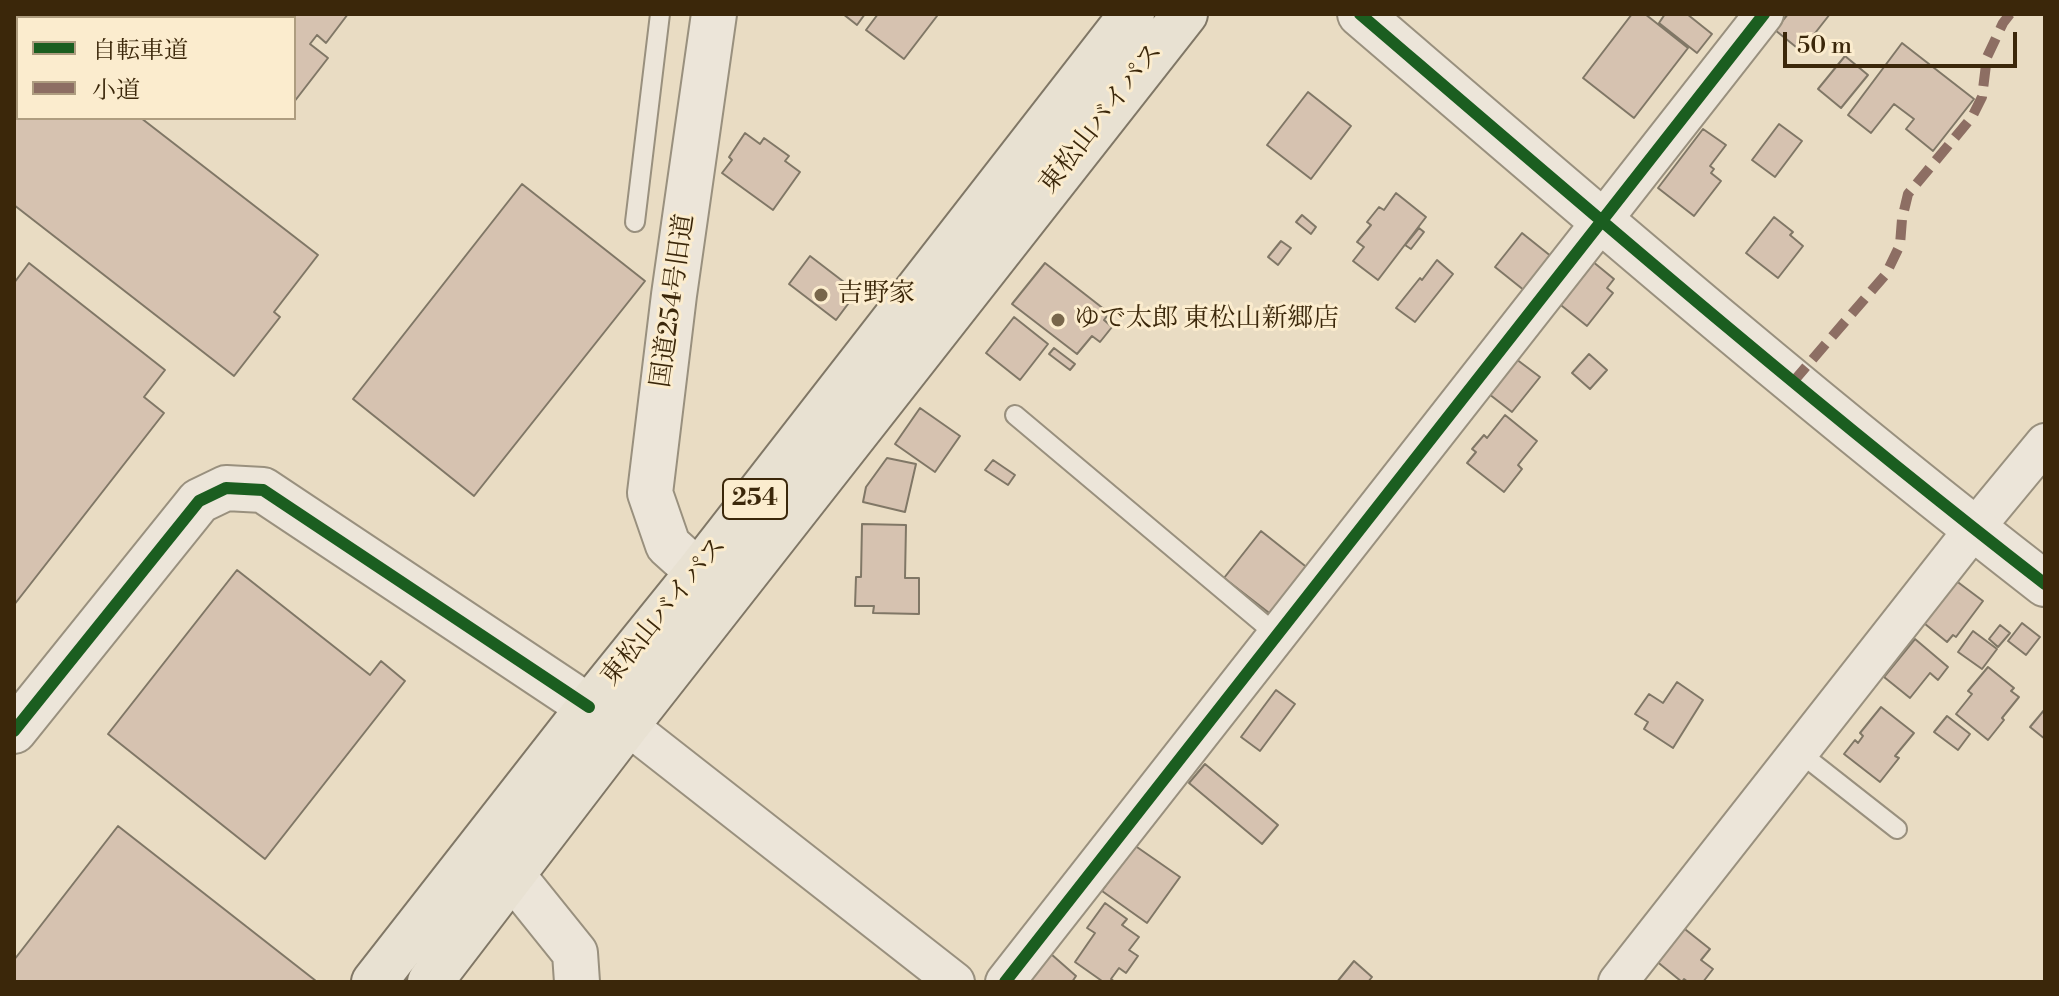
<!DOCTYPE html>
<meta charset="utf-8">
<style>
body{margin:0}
#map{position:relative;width:2059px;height:996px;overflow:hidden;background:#e9dcc3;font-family:"Libre Bodoni","Noto Serif JP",serif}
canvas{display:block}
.frame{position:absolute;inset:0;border:16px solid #3b270a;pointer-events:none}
.legend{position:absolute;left:16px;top:16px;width:280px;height:104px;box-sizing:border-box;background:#fbecce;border:2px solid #ae9d80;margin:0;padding:10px 14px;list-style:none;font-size:24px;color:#3b270a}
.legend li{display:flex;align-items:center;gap:16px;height:40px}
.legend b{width:40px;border:2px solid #ae9d80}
.scale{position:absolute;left:1783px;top:32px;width:234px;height:36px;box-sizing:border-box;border:4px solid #3b270a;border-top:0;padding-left:10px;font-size:24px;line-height:28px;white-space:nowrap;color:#3b270a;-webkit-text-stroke:6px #fbecce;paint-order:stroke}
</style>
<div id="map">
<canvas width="2059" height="996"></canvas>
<div class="frame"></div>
<ul class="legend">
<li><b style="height:10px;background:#1b5e20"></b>自転車道</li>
<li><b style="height:10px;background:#8d6e63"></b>小道</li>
</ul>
<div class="scale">50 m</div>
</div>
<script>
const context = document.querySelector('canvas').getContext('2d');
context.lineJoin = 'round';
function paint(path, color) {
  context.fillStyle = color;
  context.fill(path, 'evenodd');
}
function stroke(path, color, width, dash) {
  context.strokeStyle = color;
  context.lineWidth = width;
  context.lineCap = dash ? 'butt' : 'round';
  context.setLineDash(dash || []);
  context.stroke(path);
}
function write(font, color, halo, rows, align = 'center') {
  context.font = font + ' "Libre Bodoni","Noto Serif JP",serif';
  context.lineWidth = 6;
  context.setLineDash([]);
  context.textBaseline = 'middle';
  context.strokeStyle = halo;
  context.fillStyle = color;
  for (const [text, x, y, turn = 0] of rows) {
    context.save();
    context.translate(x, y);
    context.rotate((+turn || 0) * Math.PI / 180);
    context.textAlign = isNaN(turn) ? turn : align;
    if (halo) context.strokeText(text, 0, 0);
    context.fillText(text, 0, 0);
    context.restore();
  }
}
const building = new Path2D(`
 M105,14H348L326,43L317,35L310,44L328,58L294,102V18H110Z
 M843,14H865L857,25Z
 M878,14H934L937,16L904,59L866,30Z
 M1632,14H1645L1688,48L1634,118L1583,78Z
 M1665,14H1687L1712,34L1697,53L1659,23Z
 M1788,14H1830L1801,51L1775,30Z
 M1902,43L1974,99L1933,151L1906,129L1914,119L1894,104L1871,133L1848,115Z
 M1845,56L1868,75L1841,108L1818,89Z
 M1308,92L1351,126L1311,179L1267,145Z
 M18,93V118H141L318,255L274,312L280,317L234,376L14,205V98Z
 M1779,124L1802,141L1775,177L1752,160Z
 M1703,129L1726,145L1710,166L1714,169L1711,173L1721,181L1694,216L1658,188Z
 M745,133L760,144L764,138L789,156L785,161L800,172L773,210L722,173L732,160L729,157Z
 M522,184L645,281L474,496L353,399Z
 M1396,193L1426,217L1378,280L1353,261L1364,247L1357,242L1371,225L1367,222L1379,207L1384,210Z
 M1302,215L1316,227L1311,234L1296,222Z
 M1774,217L1793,232L1790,235L1803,246L1778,278L1746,253Z
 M1419,228L1424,232L1411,249L1405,245Z
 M1522,233L1552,257L1525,291L1495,267Z
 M1281,241L1291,248L1278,265L1268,257Z
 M810,256L857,292L836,320L789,284Z
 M1437,260L1453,274L1415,322L1396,308L1420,278L1422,280Z
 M1592,261L1614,279L1607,288L1613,293L1587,326L1557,302Z
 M29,263L165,370L144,397L164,413L14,605V283Z
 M1045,263L1109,313L1104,320L1112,327L1100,342L1092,336L1077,354L1012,304Z
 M1014,317L1048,344L1020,380L986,353Z
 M1054,348L1075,364L1070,370L1049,354Z
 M1589,354L1607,370L1590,389L1572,373Z
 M1516,359L1540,377L1512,412L1489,394Z
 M920,408L960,436L935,472L895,444Z
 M1505,415L1537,441L1518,465L1522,469L1504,492L1467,463L1476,452L1472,449L1484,435L1487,438Z
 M887,458L916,464L905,512L863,502L866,487Z
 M993,460L1015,475L1008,485L985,470Z
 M862,524L906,525L905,578H919V614L873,613L874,606H855L856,577H861Z
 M1261,531L1314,573L1277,619L1224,578Z
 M237,570L370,675L381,661L405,681L265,859L108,734Z
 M1951,577L1983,601L1956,637L1953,635L1947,642L1919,619Z
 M2022,623L2040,637L2026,655L2008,641Z
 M2000,625L2010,633L1998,647L1989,639Z
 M1973,631L1997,649L1982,669L1958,652Z
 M1915,639L1948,667L1938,680L1930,673L1910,698L1884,677Z
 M1988,667L2014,688L2011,691L2019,697L2002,718L2004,720L1988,740L1956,714L1972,694L1968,691Z
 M1677,682L1703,700L1673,748L1644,729L1648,722L1635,714L1649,694L1663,703Z
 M1276,690L1295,704L1260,751L1241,737Z
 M1881,707L1914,733L1895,756L1899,758L1880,782L1844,754L1855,740L1858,743L1863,736L1860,733Z
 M2045,709V739L2030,727Z
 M1947,716L1970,734L1958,750L1934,732Z
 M1205,764L1278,825L1262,844L1189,783Z
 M118,826L316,981L315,982H14V960Z
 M1134,845L1180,877L1147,923L1102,891Z
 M1105,903L1127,919L1122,925L1139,937L1129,950L1138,956L1126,973L1119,968L1111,979L1115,982H1101L1102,981L1075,962L1095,933L1087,928Z
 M1681,926L1710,949L1701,960L1713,969L1703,982H1688L1684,979L1682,982L1655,960Z
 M1051,954L1076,976L1072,982H1029Z
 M1354,961L1372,977L1368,982H1337Z`);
const service = new Path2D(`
 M635,222L660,14
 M1015,415L1278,636
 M1799,752L1897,829`);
const minor = new Path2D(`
 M627,725L955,982
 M1005,982L1764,14
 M1618,982L1974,529L2045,443`);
const tertiary = new Path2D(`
 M1360,14C1585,207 1810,402 2045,584
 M698,572L668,545L650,493L674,295L714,14
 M14,731L199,501L226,488L263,490L589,707
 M513,876L575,953L577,982`);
const trunk = new Path2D(`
 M374,982L589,707L698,572L1132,14
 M430,982L627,725L1185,14`);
const quiet = new Path2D(`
 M1793,382L1886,274L1900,245L1902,219L1908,194L1972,117L1982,97L1987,57L2003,23L2010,14`);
const cycleway = new Path2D(`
 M1360,14C1585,207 1810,402 2045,584
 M14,731L199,501L226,488L263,490L589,707
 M1005,982L1764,14`);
const markers = [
 [821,295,8,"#78664b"],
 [1058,320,8,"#78664b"]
];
const shields = [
 [755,499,64]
];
const shieldNames = [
 ["254",755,499]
];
const streetNames = [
 ["東松山バイパス",1102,119,-52],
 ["国道254号旧道",674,301,-82],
 ["東松山バイパス",665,612,-51]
];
const poiNames = [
 ["吉野家",837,295],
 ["ゆで太郎 東松山新郷店",1074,320]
];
paint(building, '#d6c2b0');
stroke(building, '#807766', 2);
stroke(service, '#99907e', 22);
stroke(minor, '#99907e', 42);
stroke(tertiary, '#99907e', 48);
stroke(trunk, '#807766', 48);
stroke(service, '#ece5d9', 18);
stroke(minor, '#ece5d9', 38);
stroke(tertiary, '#ece5d9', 44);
stroke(trunk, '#e8e1d2', 44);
stroke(quiet, '#8d6e63', 10, [20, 10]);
stroke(cycleway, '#1b5e20', 12);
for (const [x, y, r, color] of markers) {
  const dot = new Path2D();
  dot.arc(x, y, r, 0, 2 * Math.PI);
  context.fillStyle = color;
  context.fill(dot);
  stroke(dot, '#fbecce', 3);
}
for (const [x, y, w] of shields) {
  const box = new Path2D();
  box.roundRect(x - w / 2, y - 20, w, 40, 6);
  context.fillStyle = '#fbecce';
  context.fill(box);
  stroke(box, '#3b270a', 2);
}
write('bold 24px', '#3b270a', null, shieldNames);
write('26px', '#3b270a', '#fbecce', streetNames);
write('26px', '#3b270a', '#fbecce', poiNames, 'left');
</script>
